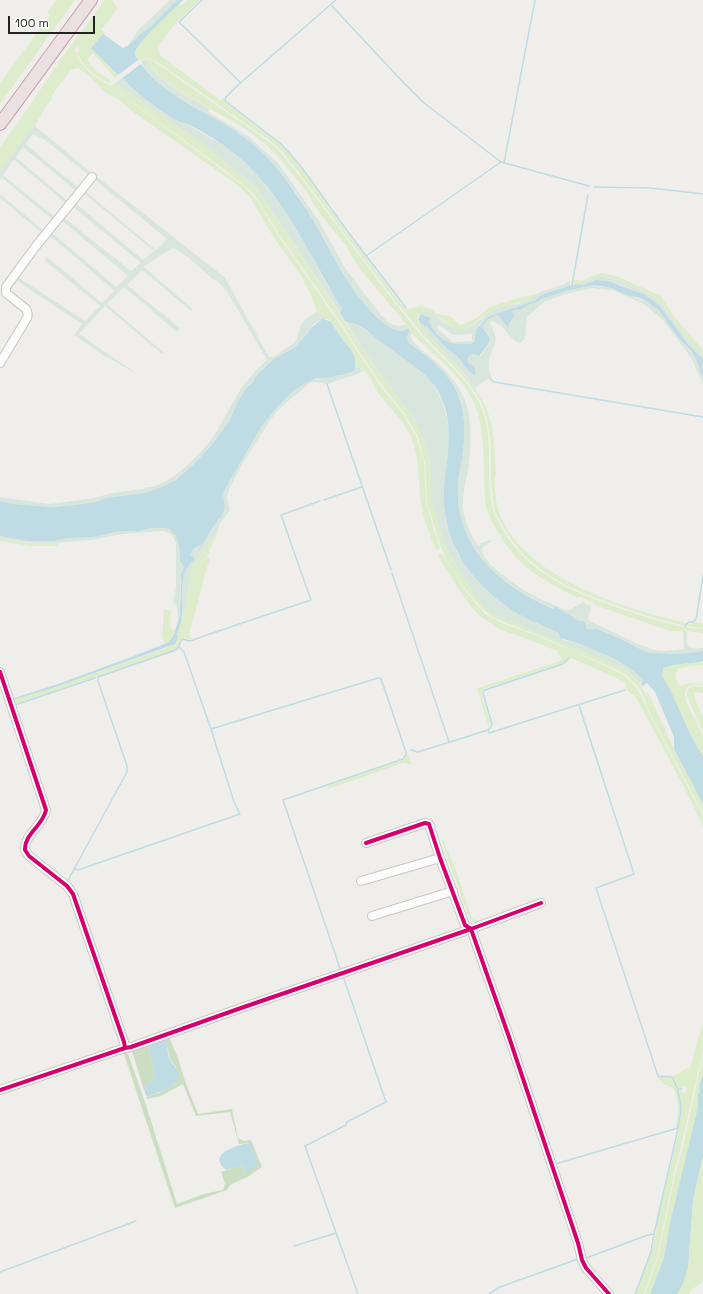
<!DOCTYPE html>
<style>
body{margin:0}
#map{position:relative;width:703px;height:1294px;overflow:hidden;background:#f0eeeb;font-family:"Space Grotesk",sans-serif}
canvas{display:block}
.scale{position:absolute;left:8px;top:16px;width:87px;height:18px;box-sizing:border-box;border:2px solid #222;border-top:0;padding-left:5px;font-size:12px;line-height:14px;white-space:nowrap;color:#222;-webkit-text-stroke:3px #fff;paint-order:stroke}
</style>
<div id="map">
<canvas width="703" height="1294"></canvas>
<div class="scale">100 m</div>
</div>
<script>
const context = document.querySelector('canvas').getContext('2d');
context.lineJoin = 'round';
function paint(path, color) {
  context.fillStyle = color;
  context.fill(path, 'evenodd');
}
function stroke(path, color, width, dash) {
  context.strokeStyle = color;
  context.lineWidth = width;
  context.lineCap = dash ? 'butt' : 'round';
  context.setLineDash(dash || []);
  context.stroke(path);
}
const grass = new Path2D(`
 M57,0H75L0,104V83L50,15L48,11Z
 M105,0H112L118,8L101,30L105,33L91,48L118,75L115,78L93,53L88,58C89,69 103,75 111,81L108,83C98,78 81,65 78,54C78,51 79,48 79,45L74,51L77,52C79,66 95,78 107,84L225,172L247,189L258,202L278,235L346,333L366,365L373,374L382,388L404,415L410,427L417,438L424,463L426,503L440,549L436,550C429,533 421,514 420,495C418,474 419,454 410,435C402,418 389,408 379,394C372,386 370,370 359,368L356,364L353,354L338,332L330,321L317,312L312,297L301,276L273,236L251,199L240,187L132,111L118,99L106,93L88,75L78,68L71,70L52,95V99L45,107L35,126L31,129L0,171V147L17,124L63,56Z
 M187,0H200L177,22L157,47L161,56L220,100L224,98V102L280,144C303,166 319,193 337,219C359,249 383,279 405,309H407L421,306L431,309L437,314L450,316L459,324L461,325L475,319L490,307L515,299L537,294C523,305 505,304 490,311C479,317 471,333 456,329C451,327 447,323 443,320C436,316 430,314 423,311L418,314L417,318L419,324C428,333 436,344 446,354C483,395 496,411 495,468L496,474L495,476C495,488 495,501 499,512C522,577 625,609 687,623L686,626L695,622L703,623V628C674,625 651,617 624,608C577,592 532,575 505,530C502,524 497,518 495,512C494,508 494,503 493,498C488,464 497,426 477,395C460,369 434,349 414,324C369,269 329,210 284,154L273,143L166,68C155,61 151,56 138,60L135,55C138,39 167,17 179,4L181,6Z
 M146,59L152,60L165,69L272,144L283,155C327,210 367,268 411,323C430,348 460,370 476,397C497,432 484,473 493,511C495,517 499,523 502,529C529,576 576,593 624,610C651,619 674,627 703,629V633L687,631H670L595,605L594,603L581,597L578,598C542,580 519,568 498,532C491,522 486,510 485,498C483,468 486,436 476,408C467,380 432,353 411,333V330L360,269L351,255L346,245L323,218L313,203L306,191L279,158L265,144L247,130L178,90L160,77L148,64Z
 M115,83L196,139L227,163L256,187L367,355L414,419L423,438L428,453L431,468V491L445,546L459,570L510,621L529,628L620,667C629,673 641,680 644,692L648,693L650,696L674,749L703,804V813L651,715L642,693L638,687L625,674L613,668L572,651L552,641L494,618C474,605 448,567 440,544L427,503L425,463L418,437L405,414L383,387L374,373L367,364L347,332L279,234L254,194L226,171L110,86Z
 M602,273L619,277L661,296L673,315L703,350V356L689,341L661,304L653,296L618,280L608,277L600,276L581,283H573L574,280L583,281L590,277Z
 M217,533L207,557L210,560L206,570L194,617L189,633V636L192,639L182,638L179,646L175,650L13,705L12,700L50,689L161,650L173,645L177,635L182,616L187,603L189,583V575L191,567L196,562L205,547Z
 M0,538C19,543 39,544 58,543L57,546H30L0,541Z
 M442,553L466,592L485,614L504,624L540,637L612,669L624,675L637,688L650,715L703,816V826L684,787L639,703L634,695L627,691L625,682L569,657L562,664L484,689L481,693L490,722L488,728V724L477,689L478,688L560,661L562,659L557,651L522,637L499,629L481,617L471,607L455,584L438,556Z
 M164,609L169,610L171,612L170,628L172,630L176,629L169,642L165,644L162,636Z
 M703,661V665C688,667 666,665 680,686L690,683L703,684V685C696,684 689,684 685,691L686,702L703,736V757L691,736L670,689L662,676L663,668C676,663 690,664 703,661Z
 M694,686L703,687V693L695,692L694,694L695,699L703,717V732L687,696C687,690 688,688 694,686Z
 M408,754L412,765L406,763H403L328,789L327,786L404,760Z
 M441,839L443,840L457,873L472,919L480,921L509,911L478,925L472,921L469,918Z
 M703,1022V1050L680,1151L675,1170L657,1257L644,1294H635L653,1247L659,1213L679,1130L681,1109V1101L678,1092L679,1089L681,1090V1092L686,1093L687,1087L683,1086L682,1089L679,1088L672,1077L685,1069L690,1068Z
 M703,1055V1075L700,1089V1092L698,1094V1107L670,1223L664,1258L650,1294H645L658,1257L676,1171L682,1151Z
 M657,1076L671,1078L678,1089C677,1094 679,1097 680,1102C681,1110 679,1119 678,1127L674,1128L676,1126C678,1112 680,1099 672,1087L663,1084Z
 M703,1156V1281L690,1291L689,1294H677L682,1286L688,1268L693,1199Z`);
const forest = new Path2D(`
 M168,1035L178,1058L185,1081L198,1114L232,1109L238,1138L244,1141L251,1140L262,1167L249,1176L230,1185L227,1190L175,1208L123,1051L128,1054L145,1102L177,1204L204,1194L223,1190L225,1184L221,1172L242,1165L245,1173L250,1143L239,1144L230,1112L196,1116L183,1084L161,1096L147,1099V1097L161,1092L175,1084L176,1067L170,1059L167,1046L149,1048L155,1076L150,1084L143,1087L132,1051L134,1048Z`);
const wetland = new Path2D(`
 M170,0H177L150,27L142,33L128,46L138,30Z
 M146,59C155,81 190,97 210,109L208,112L248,136L278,163L319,221L345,268L381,315C391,325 392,327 406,325L411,330V337L413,341C433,362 453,371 465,400C473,422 471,448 468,470C466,482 462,495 463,507C464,521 471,536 479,547L481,543L491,540L492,541L483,547L482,550C484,560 495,568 502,575H504C521,592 546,601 568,611L583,602L591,606L588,620L638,644L654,650L663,651L684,649L683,631H687C687,648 685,649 703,648V651L677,654L651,653L642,650L617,637L597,629C593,628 590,630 586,629V624L575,619L569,613L567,614L555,608L554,609C495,583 450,544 459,474C460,469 461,464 462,459C466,437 466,410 456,390C446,370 427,356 409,343L407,340V329C390,340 359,298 351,286C337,266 328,243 315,222C307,210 299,196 290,185C275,166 260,149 241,135C223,122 139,83 142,60Z
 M122,78L126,82L184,122L227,148L252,169L278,201L300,234L324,279L342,309L340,313L256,187L227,163L196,139L115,83Z
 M35,126L93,174L90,176L45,140L33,134L25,144L80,189L77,192L23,147L16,157L69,202L67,204L14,160L3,175L56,218L54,221L2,178L0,180V171L31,129Z
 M96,176L223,276H224L269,357H273L294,343C298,338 298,333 300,327C303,319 311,316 317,312L327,319L320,320L313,325L307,334L294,348L274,359L260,372L255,378L253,382L247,387L237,403L230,420L211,446L192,466L176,480L159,488L145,493L106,498L96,502L75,505L52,507L13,504L0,501V497L50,504L95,498L111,493L143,489L146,487C166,490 203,452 213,437C225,419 233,399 246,382C250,378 254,372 258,368C261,365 264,363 267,360L226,290L216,280L215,281L189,258L174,248L156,258L144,267L193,309L191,311L142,270L127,285L180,328L177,332L124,287L107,304L163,352L162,354L105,306L79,334L137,374L103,355L74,335L82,324L14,279L16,276L85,321L100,306L44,260L47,257L102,303L115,291L48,234L50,231L116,287L128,276L60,219L62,216L131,271L141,263L71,205L74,202L143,260L154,251L82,192L84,190L156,250L167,239L94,179Z
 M0,194L45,232L43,234L0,198Z
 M600,276L618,280L653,296L661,304L689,341L703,356V369L702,367L703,359L688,344L659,305L646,295L621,285L602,280H596L583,285L575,286L573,283H581Z
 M570,280V287L541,295L534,301L490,316L479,326L475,333L474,342C470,345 467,344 462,344C447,345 435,335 429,322L431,318L421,314L417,318L420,312C434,309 445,327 458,329C472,331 479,319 489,312C497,306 511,306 521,303C527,301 531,297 537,294C548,288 559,288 570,280ZM439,325L453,335L472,334V341L453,342L436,328Z
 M594,285C600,287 605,287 610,288C617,289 622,292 628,295C639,300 644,298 654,308H657L696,359L700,372L703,377V385L692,359L663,320L645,305L615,291L593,288L566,294L544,302L527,317L525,338L521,343C509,341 504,322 491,321L490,324C502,344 491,345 489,363C488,368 491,373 491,378L486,380L475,388L466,376L419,324L420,323L427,327L446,348L458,357L466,368L473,375L476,373V369L468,363L467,359L470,355L474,354L480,356L489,344L490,337L482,327L488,319L497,315L500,317L502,321L508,328L515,315L511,312L515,309L520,310L530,304L535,303L542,299L566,291Z
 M346,322L356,324L364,329L412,363L426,376L433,383L442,401L447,418L450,434L444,500L446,524L458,554L470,571L487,590L509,608L555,631L563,640L578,643L615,659L632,670L644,680L641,684L631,674L620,667L498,616L488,609L481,602L459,570L445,546L433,505L431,491V468L428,453L423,438L414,419L367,355Z
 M356,364L359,368L364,370L356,375L339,380L328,384L314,382L310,383L293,397L278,410L269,422L243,463L229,489L227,498L230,510L219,525L217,533L205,547L196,562L191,567L189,575V583L187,603L182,616C182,598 178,572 194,559L193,556H191C192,545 199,548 204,541C209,536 212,529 216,523C218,519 222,516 223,513C227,506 222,498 224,491L261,427L278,406L293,391L307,382L320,377H332L337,375C343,375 351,372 356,367Z
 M152,528C192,525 171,551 184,568C176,585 184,604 178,622C177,615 180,607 173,602L176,588V543L172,535L170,533L163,531L123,534L90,540L56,543H38L14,541L0,538V536L28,541H54L67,538L93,537L121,531H140Z`);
const water = new Path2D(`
 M177,0H183C174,10 135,43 135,54C135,56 137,58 138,60L118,75L91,48L103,34L123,48L128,46L142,33L150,27Z
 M141,64C147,73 153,79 162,86C186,106 216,117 241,135C272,158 286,179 307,210C323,234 334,261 351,286C359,298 390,340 407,329L409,330L407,339L409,343C427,356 446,370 456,390C466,410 466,437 462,459C461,464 460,469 459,474C450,543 495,583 553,609L555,607L567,614L569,613C573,618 578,622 584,621L586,624V629C590,630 593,628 597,629L617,637L642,650L651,653L677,654L703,651V661C690,664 676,663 663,668L662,676L670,689L691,736L703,757V804L674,749V737L655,692L647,683L643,686L641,684L644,680L632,670L615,659L578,643L560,638L559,634L555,631C540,624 523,618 509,608C469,580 441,540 444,489C447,454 456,424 438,391C430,377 418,369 406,360C392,350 378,340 365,329L356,324L346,322L340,313L342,309C308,253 282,188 227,148C218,141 196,127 185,123C181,122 178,121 174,119C157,109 136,92 122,78Z
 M596,280L608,281L646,295L659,305L688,344L703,359L702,367L703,369V377L700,372L696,359L691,351L678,337L657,308H654L649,303L640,298L630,296L611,288L594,285L566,291L542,299L535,303L530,304L520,310H515L511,312L515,315L510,323L508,328L502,321L500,317L497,315L488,319L482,327L490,338L489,343L479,356L474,354L470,355L467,359L468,363C473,366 476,367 476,373L473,375L466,368L458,357L446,348L427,327L420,323L418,319L421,314L431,318L429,322C435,335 447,345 462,344C467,344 470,345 474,342L476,330L487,318L490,316L534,301L541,295L572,285H583Z
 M322,319L330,321L346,344C353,349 358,363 354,371C350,372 341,376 337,375L332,377L316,378L304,384L293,391L278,406L261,427L224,491C222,498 227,506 223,513C222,516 218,519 216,523C211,529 208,538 202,544C198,548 192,546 192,553L191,554V556H193L195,559C178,571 183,595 182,613C182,620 179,628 177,635L178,637L175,644L50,689L12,700L11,699L61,683L139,654L169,642L174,634L180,615L181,574L184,568L180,561L179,546L176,535L169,529L164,528H152L140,531H121L93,537L67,538L54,541H28L0,536V501L13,504L52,507L75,505L96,502L106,498L145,493L159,488L176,480L192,466L211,446L230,420L237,403L247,387L253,382L255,378L260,372L274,359L294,348L307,334L311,328Z
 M164,1040L167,1042C168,1047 167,1052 169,1058C174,1068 179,1066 178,1081L169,1088L147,1097L143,1087L150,1084L155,1076L149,1048L157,1042Z
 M703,1075V1156L693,1199L688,1268L682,1286L677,1294H650L664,1258L670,1223L695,1119L698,1107V1094L700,1092L699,1086Z
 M250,1143L258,1165L250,1171L245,1173L242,1165L226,1170C206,1154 237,1145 250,1143Z`);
const stream = new Path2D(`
 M202,0L179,22L241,83
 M336,0L237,86L226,97L225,99V101L280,143C303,166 319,192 338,218C360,249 384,278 406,308
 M332,6L400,79L424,103L501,162L589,186
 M504,163L535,0
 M594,187L651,188L703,194
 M366,256L501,162
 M572,285L588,195
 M490,379L494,382L703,417
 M327,384L391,570
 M324,500L362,487
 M392,573L449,742
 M685,626L689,622H693L696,619L703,576
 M15,705L95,678
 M579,705L634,874L596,888L658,1076L672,1077L678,1089
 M211,729L378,678L381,679L406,752V755L403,759L283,800L341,971
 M488,730L489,733L492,732L625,690
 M411,750L418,752L488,730L491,727L492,724L483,693L485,690L563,664L569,658
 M74,869L78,870L240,814L234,802L211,729L184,652L179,647
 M67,882L127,772V766L98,681V677L176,650L179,646L182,639L190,641L201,637L311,600L281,515L320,501
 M343,976L386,1102L347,1122L346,1125L305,1146L358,1294
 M555,1164L678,1128
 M294,1246L336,1233
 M586,1258L648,1235L654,1234L678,1129L681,1109L680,1101L678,1092V1089H682
 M0,1272L136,1221
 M489,1294L500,1287L578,1259
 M635,1294L651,1252L654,1234`);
const minor = new Path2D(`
 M0,363L27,318C28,315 28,312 26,309L6,293V287L36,246L92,177
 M0,672L46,810C43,826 24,834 25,850L29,856L67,886L73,894L124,1042L125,1048
 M366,843L425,823L429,824L440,858L465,925L471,929L509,1037L578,1243L582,1260L586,1268L609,1294
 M361,881L440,858
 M372,916L453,891
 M0,1090L125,1048L131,1047L241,1008L471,929L541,903`);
const highway = new Path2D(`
 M0,124L91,0`);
const cycleway = new Path2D(`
 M0,672L46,810C43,826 24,834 25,850L29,856L67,886L73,894L124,1042L125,1048
 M366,843L425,823L429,824L440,858L465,925L471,929L509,1037L578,1243L582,1260L586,1268L609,1294
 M0,1090L125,1048L131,1047L241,1008L471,929L541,903`);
paint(grass, '#ddeccb');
paint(forest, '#cbdec1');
paint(wetland, '#d9e6de');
paint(water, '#bfdbe3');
stroke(stream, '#bfdbe3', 1.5);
stroke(minor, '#c9c8c7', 10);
stroke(highway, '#c5a2ac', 14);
stroke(minor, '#fdfcfc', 8);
stroke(highway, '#ece0e2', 12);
stroke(cycleway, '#d6006c', 4);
</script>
